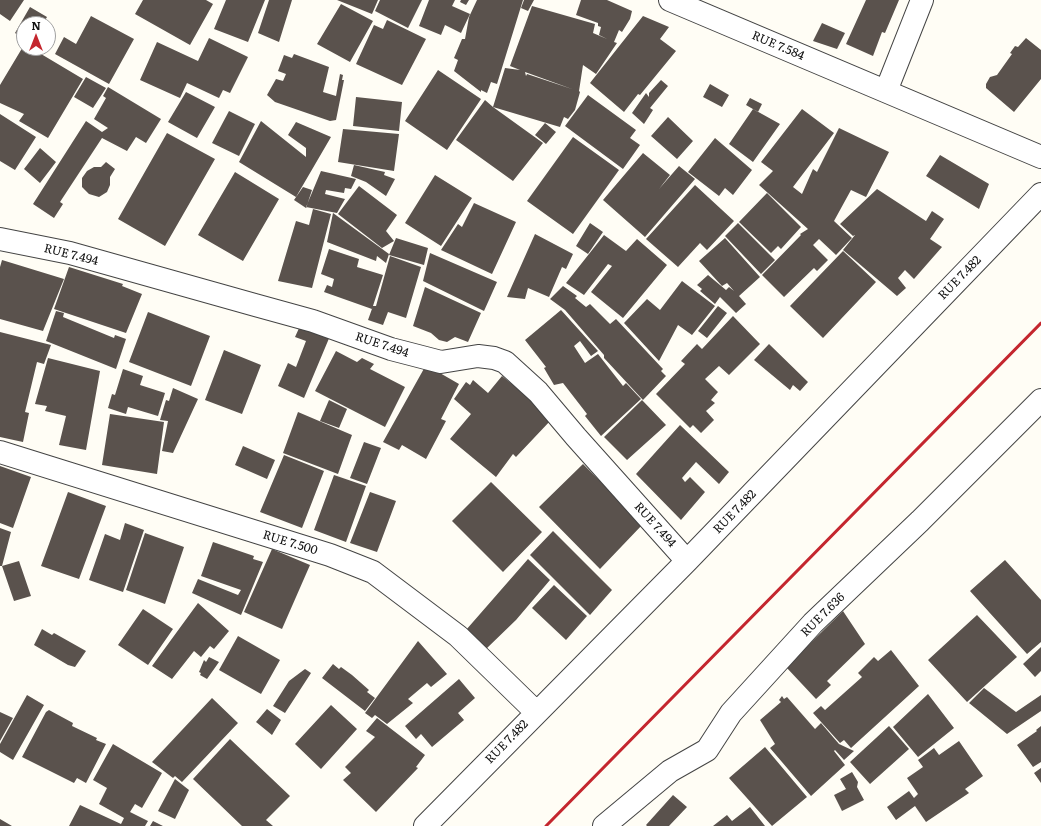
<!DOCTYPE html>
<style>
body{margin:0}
#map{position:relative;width:1041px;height:826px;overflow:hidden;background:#fffdf5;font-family:Literata,serif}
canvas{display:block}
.north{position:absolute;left:16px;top:16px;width:40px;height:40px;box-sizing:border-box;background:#fff;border:1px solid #a0a0a0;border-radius:50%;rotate:0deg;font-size:11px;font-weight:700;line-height:16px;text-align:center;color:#111}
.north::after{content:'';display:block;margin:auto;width:14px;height:18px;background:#c4262e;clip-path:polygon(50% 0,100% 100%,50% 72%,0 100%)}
</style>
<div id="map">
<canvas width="1041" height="826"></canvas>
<div class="north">N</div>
</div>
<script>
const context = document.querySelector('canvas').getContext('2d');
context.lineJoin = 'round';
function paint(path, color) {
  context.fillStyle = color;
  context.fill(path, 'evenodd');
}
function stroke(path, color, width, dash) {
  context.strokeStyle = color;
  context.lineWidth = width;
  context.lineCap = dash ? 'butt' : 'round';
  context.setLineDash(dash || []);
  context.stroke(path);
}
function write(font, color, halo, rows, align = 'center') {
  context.font = font + ' Literata,serif';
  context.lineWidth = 4;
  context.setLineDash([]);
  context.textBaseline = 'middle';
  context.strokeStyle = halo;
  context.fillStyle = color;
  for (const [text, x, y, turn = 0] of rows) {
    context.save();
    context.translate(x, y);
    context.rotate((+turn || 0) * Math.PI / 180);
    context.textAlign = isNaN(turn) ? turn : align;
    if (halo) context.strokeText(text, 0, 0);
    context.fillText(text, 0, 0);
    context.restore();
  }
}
const building = new Path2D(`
 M0,0H24L10,21L0,14Z
 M143,0H206L213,4L190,45L135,14Z
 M226,0H265L248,42L214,29Z
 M269,0H292L279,42L258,33Z
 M337,0H378L372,14Z
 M380,0H422L408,28L375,11Z
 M429,0H455L452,6L470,14L461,33L445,25L441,35L419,26Z
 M461,0H469L466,5L460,2Z
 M477,0H523L497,84L491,82L487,93L481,90V92L454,71L458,60L454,58L462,39H465L469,17Z
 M524,0H534L528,11L521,8Z
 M581,0H607L632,11L630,19L622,32L619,30L614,42L617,43L596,74L583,65L579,91L580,92L575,110L568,119L564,117L560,127L493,107L543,143L513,181L456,140L485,100L493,107L505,68L520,70L510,66L532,6L595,24L593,33L607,39L599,35L601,27L598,26V23L576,15ZM525,72L572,89L527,74L526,76Z
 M866,0H899L885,33L882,32L873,56L846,44Z
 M341,4L373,21L350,62L317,44Z
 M30,7L47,17L43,24H24V39L15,33Z
 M91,16L134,39L109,84L55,54L64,37L76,44Z
 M643,16L669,27L660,39L676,51L640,95L638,94L624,112L590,83Z
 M387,20L426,39L402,85L356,64L374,25L383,29Z
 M822,23L845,33L837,49L813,41Z
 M209,38L248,57L230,93L223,90L219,98L187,83L180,98L140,80L157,42L198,61Z
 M1026,38L1041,50V79L1014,112L986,88V84L990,77L997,75L1012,54L1010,53L1015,46L1018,47Z
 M24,45V48H31L83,79L48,138L19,121L24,114L0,103V85Z
 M294,54L329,67L323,92L336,96L340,74L343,75L342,80H344L336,120L330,121L275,102L267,95L276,79L283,81L286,74L278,71L284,55L292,58Z
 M438,70L481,99L447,150L405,121Z
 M86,77L106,88L93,108L74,97Z
 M661,80L668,86L650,108L653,110L644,124L632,113L646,93L649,97V93Z
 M710,84L729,95L722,107L703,97Z
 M108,87L161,119L146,143L136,137L127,151L102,138L60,202L63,204L54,218L33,204L86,121L102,132L108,128L94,119L106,98L103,96Z
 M186,92L215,107L197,138L168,122Z
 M588,95L636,130L630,138L640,145L623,169L565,126Z
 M356,97L402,102L399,131L353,126Z
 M750,98L762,104L758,112L746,105Z
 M753,109L780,124L753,162L729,144Z
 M802,109L834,133L793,187L802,194L813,169L817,172L839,128L889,152L866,197L851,190L834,221L852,238L836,255L819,239L813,245L828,260L817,271L814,268L784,297L762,275L801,235L800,234L808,229L759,185L773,171L761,162Z
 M229,111L255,124L239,156L212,143Z
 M0,114L36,137L15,170L0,161Z
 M668,117L693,141L677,159L651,136Z
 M261,121L306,157V148L288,135L296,122L331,137L296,197L239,162Z
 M545,123L556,132L546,144L535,135Z
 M343,129L399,134L394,171L338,162Z
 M167,133L215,159L165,246L118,219Z
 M573,137L619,170L573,234L527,201Z
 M715,138L752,170L733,195L725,188L719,196L688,172Z
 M40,148L56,162L40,183L24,169Z
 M643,153L670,175L659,189L679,166L695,179L645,237L603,200Z
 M940,155L989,184L979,209L926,176Z
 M106,162L115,169L110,177V185L107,192L99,197L89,194L82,187V178L87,171L94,167H101Z
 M354,165L385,172L384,175L395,179L386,196L366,182L351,176Z
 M321,171L356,179L351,189L345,188L344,193L326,190L325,194L345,199L337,213L306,207Z
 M235,172L279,199L243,261L198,235Z
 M435,175L472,198L441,246L405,223Z
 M695,185L734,221L707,250L700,243L678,267L646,239Z
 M359,186L397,215L386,231L394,241L382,248L338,214Z
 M303,187L312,190L306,208L294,200Z
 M877,189L926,221L932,211L944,219L930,239L942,247L914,279L905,270L898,278L906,288L897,296L843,250L855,235L853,236L840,224Z
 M767,193L801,227L781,249L778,246L771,253L739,222Z
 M474,203L516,222L492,274L441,250L458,224L462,227Z
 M313,209L331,214L312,288L278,281L296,221L309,225Z
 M333,213L389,254L386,263L377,256L376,261L327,242Z
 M590,223L603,232L588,254L576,246Z
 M738,223L775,260L761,274L725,236Z
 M535,234L573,254L566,269L562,267L549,297L528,288L525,299L507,297Z
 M604,235L626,251L637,239L667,265L623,318L591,292L612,266L608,264L584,295L566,283Z
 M396,238L428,248L424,265L389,255Z
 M725,238L760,277L739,296L746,304L736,313L720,297L715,304L700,291L702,289L697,285L708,275L726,290L729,287L734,291L727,283L722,286L699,261Z
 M329,249L359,259L357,267L383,275L372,309L324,292L327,285L332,287L334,279L321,274Z
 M843,251L876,282L823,338L790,306Z
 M430,253L497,282L484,311L423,281Z
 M390,256L421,267L406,318L388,312L383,325L368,320L373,306H376Z
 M2,260L64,279L43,331L0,319V267Z
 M69,267L123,284L122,286L142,294L126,333L54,309Z
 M682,281L715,306L692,335L678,325L659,361L624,323L647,299L660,310Z
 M563,286L577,296L575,298L586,307L590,304L610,324L616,319L663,369L661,371L666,376L643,400L604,358V355L565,310L550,299Z
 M425,287L481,313L468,342L455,337L447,342L439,340L431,333L413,326Z
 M718,306L727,313L707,338L698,331Z
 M561,310L598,351L591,356L580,341L574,346L585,363L598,354L623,386L626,383L641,399L601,436L585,416L587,414L563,383L554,385L544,368L546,367L525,340Z
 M56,311L64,313L63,317L114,338L115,335L126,339L116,369L46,341Z
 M148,312L210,336L191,386L129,362Z
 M733,316L760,344L729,375L719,366L705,379L718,392L711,400L715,403L706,411L714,420L701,433L693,425L690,428L656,394L685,364L681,361L697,344L702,349Z
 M300,326L330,336L304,398L278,386L288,363L296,367L306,341L295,337Z
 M0,332L51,345L44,364L37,362L25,412L29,413L23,442L0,437Z
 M769,344L808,382L800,391L793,385L790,390L754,360Z
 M224,350L261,365L242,414L205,400Z
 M336,351L357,362L362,358L374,364L370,369L405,387L385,427L315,391Z
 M48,358L100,371L86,450L59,445L66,416L45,411L47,406L35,404Z
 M426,365L459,384L441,419L446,421L426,459L402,445L399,450L383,442Z
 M123,369L143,376L140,385L165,393L158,416L128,407L126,414L108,408L112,394L115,395Z
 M502,376L544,410L551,420L516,457L513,454L496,477L450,439L471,414L454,399L466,382L470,385L473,380L488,393Z
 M173,388L198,399L173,453L162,451L168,421L160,420L166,400L169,401Z
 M329,400L347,409L339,428L320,421Z
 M642,400L666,425L627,460L604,437Z
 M298,412L352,435L338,474L283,453Z
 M110,414L164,422L157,474L102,465Z
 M680,425L729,472L719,484L696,462L682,478L685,482L690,477L705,492L681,520L636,474Z
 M364,442L381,448L367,484L350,478Z
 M243,446L275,460L267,479L235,465Z
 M284,455L324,471L302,528L260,512Z
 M583,464L643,524L600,569L539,507Z
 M0,466L31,477L13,528L0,523Z
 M334,475L366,486L346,542L314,530Z
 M491,482L542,532L503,572L452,521Z
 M68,492L106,506L79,579L41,566Z
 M370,492L396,501L377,552L350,543Z
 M125,523L144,530L123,592L89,580L105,534L120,540Z
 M0,528L11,532L2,566H0Z
 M553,531L612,590L590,615L530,555Z
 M145,533L184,547L165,604L126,590Z
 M213,542L254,556L253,559L263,562L241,615L192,593L198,579L238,595L241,590L201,576Z
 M272,549L310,565L282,629L244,612Z
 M528,559L550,580L516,620L486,649L466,630Z
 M1005,560L1041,600V642L1027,654L970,591Z
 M19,561L31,596L14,601L2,566Z
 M554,585L587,616L566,640L532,608Z
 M198,603L229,631L214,649L210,646L201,657L194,651L172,679L152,666Z
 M143,609L173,629L148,665L118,645Z
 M843,611L865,644L827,681L831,685L816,699L786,667Z
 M977,615L1017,657L967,702L928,660Z
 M42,629L52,635L54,633L86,651L75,667L68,665L34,645Z
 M238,636L280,660L261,694L219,670Z
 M418,641L447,674L431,687L427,683L408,699L413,703L387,724L375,715L372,718L365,713Z
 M1041,647V671L1035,677L1023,664Z
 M891,650L919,686L851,748L844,740L840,743L813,713L821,706L825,710L862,677L858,673L874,657L878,661Z
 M209,657L219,662L207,679L200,675L201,673L199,672L204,660L206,662Z
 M333,664L339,669L341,667L352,675L369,690L367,692L375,698L365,711L322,678Z
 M305,669L311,673L285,713L273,706L289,681Z
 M459,679L475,698L458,713L464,720L432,747L421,734L416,739L405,726Z
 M984,688L1016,712L1041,695V711L1007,734L969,703Z
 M928,694L954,728L918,757L893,727Z
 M27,695L44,705L13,760L0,752V744Z
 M782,696L784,699L787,697L815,729L821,723L839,744L854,751L844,760L835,750L834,751L845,765L811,796L770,748L775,744L760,720L781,702L779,700Z
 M212,698L238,723L182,782L175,776L173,778L152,762Z
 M331,705L357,729L321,769L295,744Z
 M267,709L281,720L272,735L256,722Z
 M49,710L73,723L72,726L97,738L96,740L106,744L86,783L77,778L74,783L22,757L46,712Z
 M0,712L13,718L0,741Z
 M377,718L425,755L416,767L418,768L376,812L343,780L351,773L345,767L375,737L366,731Z
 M889,726L909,749L870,784L850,762Z
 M1041,726V762L1033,767L1017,745L1037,731L1036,730Z
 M230,739L290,796L266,820L273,826H242L193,779Z
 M959,741L983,776L965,789L969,793L926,822L915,806L896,820L887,807L909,791L914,798L918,794L907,778L923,767L918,760L934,748L939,755Z
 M113,744L162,773L142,808L135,804L130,812L148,821L145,826H69L80,805L121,824L124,818L99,804L107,788L93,780Z
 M765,747L807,797L772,826L729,778Z
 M1041,768V783L1034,773Z
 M852,772L858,782L857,787L864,800L842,811L834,795L846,789L840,779Z
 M175,779L189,790L175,819L158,811Z
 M673,795L687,807L669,826H647L646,825Z
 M750,807L765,826H713L727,815L732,821Z
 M0,819L12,826H0Z
 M153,821L163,826H150Z`);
const minor = new Path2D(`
 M670,0L1041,157
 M886,91L922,0
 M0,239L70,253L255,305L313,321L391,349L418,356L441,362L478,356L494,358L505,362L538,392L576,437L687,561
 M0,452L330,555L373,572L458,636L536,712
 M425,826L687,561L1041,194
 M604,826L670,771L707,750L731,713L813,623L920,521L1041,400`);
const rail = new Path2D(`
 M546,826L1041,323`);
const streetNames = [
 ["RUE 7.584",778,46,23],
 ["RUE 7.494",71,255,14],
 ["RUE 7.482",960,278,-46],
 ["RUE 7.494",382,345,18],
 ["RUE 7.482",735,512,-46],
 ["RUE 7.494",655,525,48],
 ["RUE 7.500",290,543,17],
 ["RUE 7.636",823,615,-45],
 ["RUE 7.482",507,742,-46]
];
paint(building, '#5a524d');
stroke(minor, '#444', 24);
stroke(minor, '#fff', 22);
stroke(rail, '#c4262e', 3);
write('12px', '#111', '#fff', streetNames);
</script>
